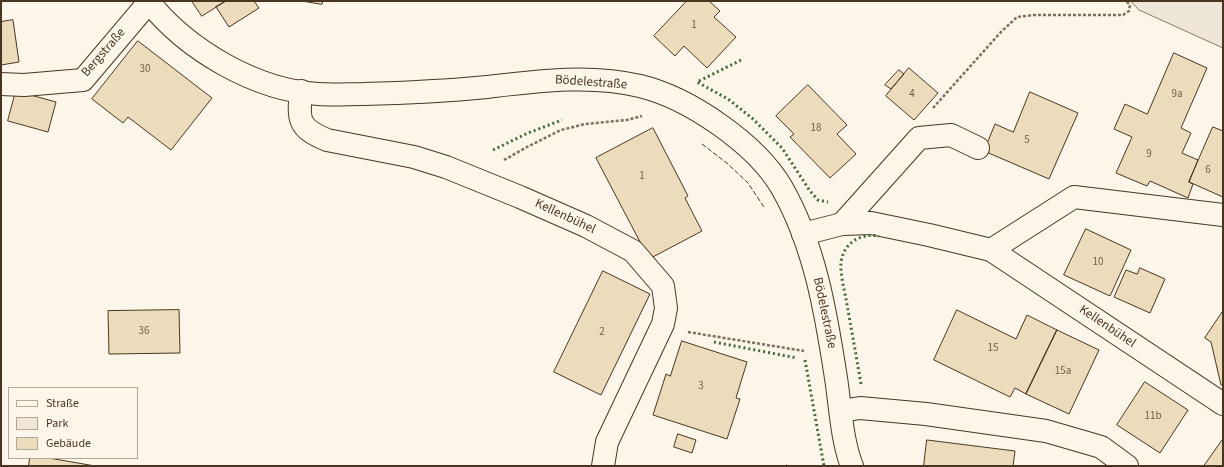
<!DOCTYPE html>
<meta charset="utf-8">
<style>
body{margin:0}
#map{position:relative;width:1224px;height:467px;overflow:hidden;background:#fbf6e9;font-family:"Source Sans 3",sans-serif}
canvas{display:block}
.frame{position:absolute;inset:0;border:2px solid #4a3520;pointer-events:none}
.legend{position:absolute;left:8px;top:387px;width:130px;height:72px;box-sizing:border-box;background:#fbf6e9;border:1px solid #b4a999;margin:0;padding:5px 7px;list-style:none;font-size:12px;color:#4a3520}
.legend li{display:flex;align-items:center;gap:8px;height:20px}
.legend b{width:20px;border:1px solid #b4a999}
</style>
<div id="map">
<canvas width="1224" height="467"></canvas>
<div class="frame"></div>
<ul class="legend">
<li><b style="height:5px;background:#fbf6e9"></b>Straße</li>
<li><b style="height:11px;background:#ede6d9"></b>Park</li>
<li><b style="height:11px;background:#ecdcbc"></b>Gebäude</li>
</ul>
</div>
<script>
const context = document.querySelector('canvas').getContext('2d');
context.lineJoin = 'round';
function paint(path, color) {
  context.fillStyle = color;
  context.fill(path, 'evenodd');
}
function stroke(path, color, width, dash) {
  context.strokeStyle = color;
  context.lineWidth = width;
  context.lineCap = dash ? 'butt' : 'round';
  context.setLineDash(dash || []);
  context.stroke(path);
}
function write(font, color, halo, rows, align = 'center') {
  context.font = font + ' "Source Sans 3",sans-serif';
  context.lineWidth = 3;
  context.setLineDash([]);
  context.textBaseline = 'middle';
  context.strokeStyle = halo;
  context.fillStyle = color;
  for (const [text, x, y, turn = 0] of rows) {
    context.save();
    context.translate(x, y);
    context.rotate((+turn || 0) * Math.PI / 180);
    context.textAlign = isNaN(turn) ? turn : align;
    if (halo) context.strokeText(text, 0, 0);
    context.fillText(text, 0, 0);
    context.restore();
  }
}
const green = new Path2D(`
 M1131,1H1223V48L1139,10Z`);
const building = new Path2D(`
 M192,1H226L202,16Z
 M226,1H254L259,8L229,27L216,7Z
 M302,1H323L322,4Z
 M687,1H709L720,11L714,17L736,37L707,68L684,46L675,56L654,36Z
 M13,20L19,62L1,65V22Z
 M138,41L212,98L171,150L128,117L123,123L92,99Z
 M1174,53L1207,68L1181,128L1191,133L1182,153L1198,160L1189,182L1193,184L1188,198L1150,181L1147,186L1116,173L1132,137L1114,129L1125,104L1147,114Z
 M909,68L938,93L914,120L886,96Z
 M899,70L904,74L891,89L885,85Z
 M808,85L847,125L837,134L856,154L830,178L790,137L794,134L776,116Z
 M16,91L56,102L48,132L8,121Z
 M1030,92L1078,113L1049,179L984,151L995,124L1013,132Z
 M1213,127L1223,131V197L1189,182Z
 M653,128L688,196L685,198L702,231L649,259L596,158Z
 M1086,229L1131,250L1110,296L1064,275Z
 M1140,268L1165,279L1150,313L1114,297L1126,270L1137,274Z
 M603,271L650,294L601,395L554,372Z
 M179,310L180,353L109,354L108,311Z
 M957,310L1016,339L1027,315L1057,330L1026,394L1015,388L1010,397L934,360Z
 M1223,311V385H1221L1211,342L1205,338Z
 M1057,330L1099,350L1069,414L1026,394Z
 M682,341L747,362L736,398L740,399L727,439L653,415L666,374L670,376Z
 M1145,382L1188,410L1160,453L1117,425Z
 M678,434L696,440L692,453L674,447Z
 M1223,439V466H1204Z
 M927,440L1015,451L1013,466H924Z
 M30,458H49L95,466H29Z`);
const path = new Path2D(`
 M933,108L1000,33L1017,17L1034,15H1123L1129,11L1130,5L1126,1
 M504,160L527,147L561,130L585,124L627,120L642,116
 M688,332L804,351`);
const minor = new Path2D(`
 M1,84L24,85L83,80L149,2
 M301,91C298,120 298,128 327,140L414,157L446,167L520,197L586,226L633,251L663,286L666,308L663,324L607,442L603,466
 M842,224L919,138L951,135L978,148
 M803,234L842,224L871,223L929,235L991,250L1223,404
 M991,250L1074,197L1223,215
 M841,411L860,408L926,414L1046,431L1101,447L1127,466`);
const major = new Path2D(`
 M148,1C187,50 255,90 318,94C333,95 348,94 363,94C404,93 446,91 487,87C538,81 590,74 640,86C669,93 696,108 720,125C744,142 767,162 782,188C815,246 826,313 836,378C840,404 842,442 852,466`);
const hedge = new Path2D(`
 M741,60L697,82L728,99L753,119L782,148L810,191L818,200L828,202
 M493,150L528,133L562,120
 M714,342L797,358
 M805,360L824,466
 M861,384C856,355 851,327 846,299C844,289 840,272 841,262C844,242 861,233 879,236
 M786,466H787`);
const fence = new Path2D(`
 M702,144L728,164L748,183L764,207`);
const numberNames = [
 ["1",694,26],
 ["30",145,70],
 ["4",912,95],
 ["9a",1177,95],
 ["18",816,129],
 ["5",1027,141],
 ["9",1149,155],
 ["6",1208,171],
 ["1",642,177],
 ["10",1098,263],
 ["36",144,332],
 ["2",602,333],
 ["15",993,349],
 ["15a",1063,372],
 ["3",701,387],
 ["11b",1153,417]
];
const streetNames = [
 ["Bergstraße",104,53,-49],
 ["Bödelestraße",591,83,4],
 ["Kellenbühel",565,217,25],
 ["Bödelestraße",824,313,78],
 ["Kellenbühel",1107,327,34]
];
paint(green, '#ede6d9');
stroke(green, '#887966', 1);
paint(building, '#ecdcbc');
stroke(building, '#4a3520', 1);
stroke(minor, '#4a3520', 24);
stroke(major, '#4a3520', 24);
stroke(path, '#7f6f5c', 2.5, [3, 2]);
stroke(minor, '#fbf6e9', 22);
stroke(major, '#fbf6e9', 22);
stroke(hedge, '#436837', 3, [2, 3]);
stroke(fence, '#4a3520', 1, [5, 2]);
write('11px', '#725f47', null, numberNames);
write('13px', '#4a3520', '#fbf6e9', streetNames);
</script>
